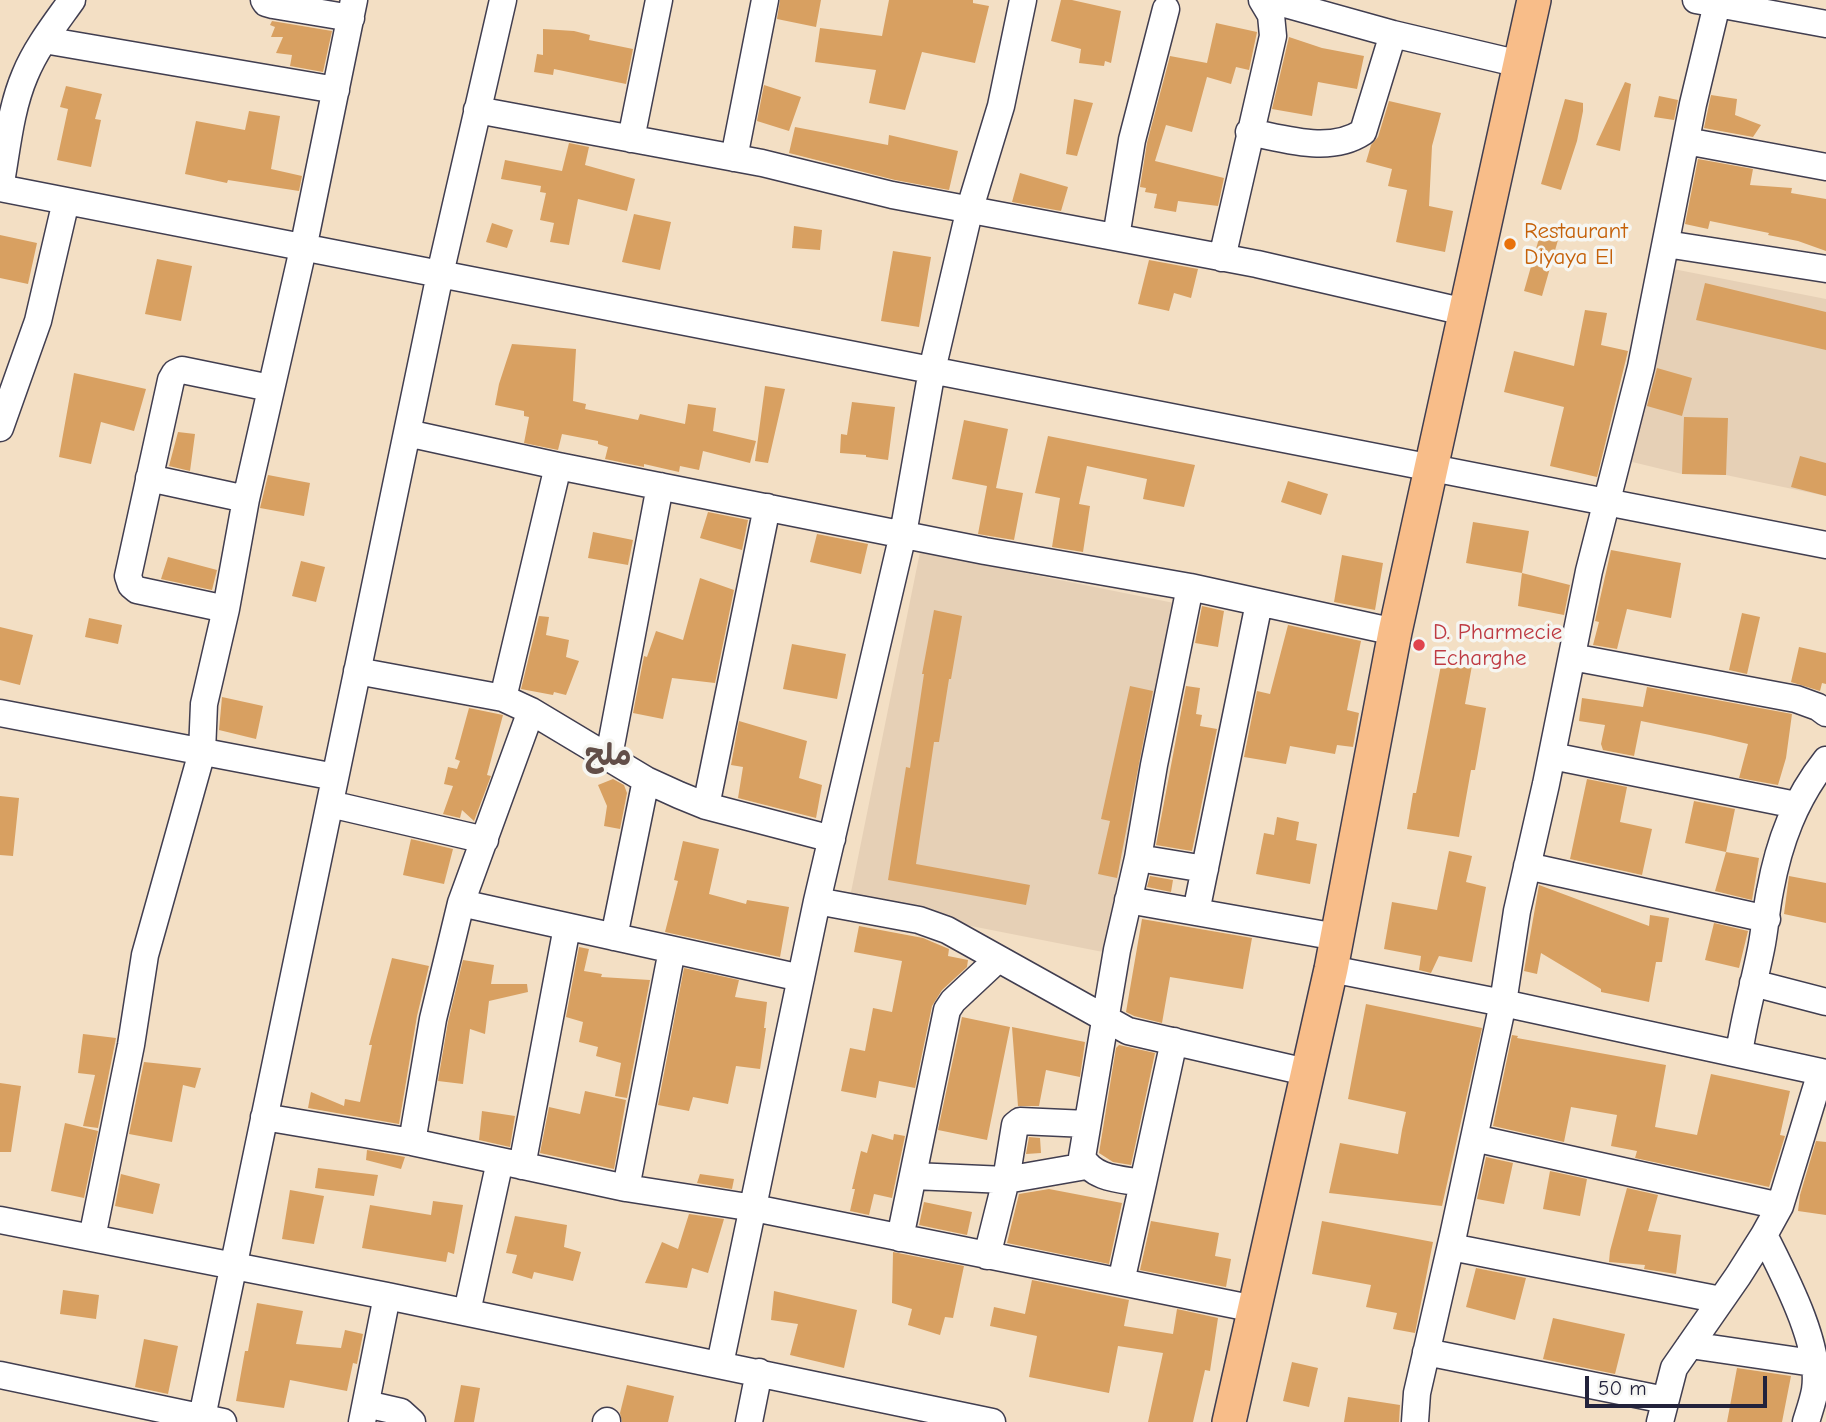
<!DOCTYPE html>
<meta charset="utf-8">
<style>
body{margin:0}
#map{position:relative;width:1826px;height:1422px;overflow:hidden;background:#f3dfc4;font-family:"Comic Neue",sans-serif}
canvas{display:block}
.scale{position:absolute;left:1585px;top:1376px;width:182px;height:32px;box-sizing:border-box;border:4px solid #22223b;border-top:0;padding-left:9px;font-size:21px;line-height:24px;white-space:nowrap;color:#22223b;-webkit-text-stroke:5px #f6f6f2;paint-order:stroke}
</style>
<div id="map">
<canvas width="1826" height="1422"></canvas>
<div class="scale">50 m</div>
</div>
<script>
const context = document.querySelector('canvas').getContext('2d');
context.lineJoin = 'round';
function paint(path, color) {
  context.fillStyle = color;
  context.fill(path, 'evenodd');
}
function stroke(path, color, width, dash) {
  context.strokeStyle = color;
  context.lineWidth = width;
  context.lineCap = dash ? 'butt' : 'round';
  context.setLineDash(dash || []);
  context.stroke(path);
}
function write(font, color, halo, rows, align = 'center') {
  context.font = font + ' "Comic Neue","Playpen Sans Arabic",sans-serif';
  context.lineWidth = 7;
  context.setLineDash([]);
  context.textBaseline = 'middle';
  context.strokeStyle = halo;
  context.fillStyle = color;
  for (const [text, x, y, turn = 0] of rows) {
    context.save();
    context.translate(x, y);
    context.rotate((+turn || 0) * Math.PI / 180);
    context.textAlign = isNaN(turn) ? turn : align;
    if (halo) context.strokeText(text, 0, 0);
    context.fillText(text, 0, 0);
    context.restore();
  }
}
const built = new Path2D(`
 M1663,267L1826,299V496L1726,475L1682,474L1624,460Z
 M920,552L1174,603L1103,952L849,902Z`);
const building = new Path2D(`
 M780,0H821L816,27L777,19Z
 M889,0H973V3L989,6L975,63L922,52L905,110L869,103L876,70L815,62L820,28L882,36Z
 M1061,0H1072L1121,11L1111,63L1105,61L1104,66L1079,63L1081,49L1051,41Z
 M272,21L332,31L323,72L290,66L292,55L276,53L283,37H271L275,27L270,25Z
 M1216,23L1257,32L1249,70L1236,67L1231,84L1207,77L1192,132L1166,125L1155,161L1224,178L1218,206L1178,201L1176,212L1154,208L1157,194L1145,192L1146,188L1140,187L1147,143L1170,56L1207,63Z
 M543,29L574,31L590,35L589,40L633,49L626,84L554,69L553,75L534,72L537,54L543,55Z
 M1289,37L1322,48L1364,56L1357,89L1318,82L1312,116L1272,109Z
 M1625,82L1631,84L1620,151L1596,145Z
 M764,85L801,97L789,131L757,121Z
 M66,86L102,94L95,119L101,120L91,167L57,160L68,109L60,107Z
 M1711,95L1737,99L1735,115L1761,125L1753,137L1704,128Z
 M1659,96L1678,100L1674,120L1654,117Z
 M1074,99L1093,103L1077,156L1066,154Z
 M1565,99L1583,103V111L1577,141L1561,190L1541,184Z
 M1389,101L1441,113L1432,146L1429,206L1453,211L1445,252L1396,242L1407,190L1388,186L1392,169L1366,162L1371,145L1378,137Z
 M249,111L280,116L271,169L302,176L299,191L228,180L227,183L185,174L196,121L245,130Z
 M795,127L888,145L889,135L958,151L949,190L895,180L789,153Z
 M569,143L589,147L585,165L635,179L627,211L578,199L569,245L550,242L554,223L540,220L546,193L540,192L541,186L501,179L505,160L562,171Z
 M1698,159L1753,169L1750,185L1792,188L1791,193L1826,199V251L1798,241L1768,235L1769,233L1710,221L1708,229L1685,224Z
 M1020,173L1068,187L1061,211L1012,202Z
 M634,214L671,222L660,270L622,262Z
 M492,223L513,230L507,248L486,242Z
 M794,226L822,230L820,250L792,248Z
 M1542,228L1560,233L1542,296L1524,291Z
 M0,235L37,243L28,284L0,278Z
 M893,251L931,257L919,327L881,321Z
 M157,259L192,266L181,321L145,314Z
 M1149,260L1198,269L1191,298L1174,293L1169,311L1138,304Z
 M1705,283L1826,312V350L1696,320Z
 M1585,310L1607,313L1601,345L1628,351L1597,477L1550,466L1564,407L1504,392L1514,351L1574,366Z
 M512,344L576,349L573,401L586,404L585,409L638,420L640,414L685,424L688,404L716,408L713,431L756,441L750,463L703,451L699,470L680,466L679,472L644,464V467L605,459L608,447L598,444V441L562,434L558,450L524,443L529,417L524,416V411L495,405L499,384Z
 M1657,368L1692,378L1682,416L1647,406Z
 M74,373L146,389L134,431L101,422L91,464L59,457Z
 M765,386L785,389L768,463L755,461Z
 M852,402L895,407L888,460L866,457V455L840,453L841,434L847,435Z
 M1684,417L1728,418L1726,475L1682,474Z
 M964,420L1008,429L996,488L1023,493L1014,540L978,534L987,486L952,479Z
 M178,432L195,434L190,471L169,466Z
 M1048,436L1195,465L1184,507L1143,499L1147,479L1087,466L1079,504L1090,506L1083,552L1052,547L1060,498L1035,493Z
 M1800,456L1826,463V496L1791,487Z
 M268,475L310,483L304,516L260,508Z
 M1288,481L1328,494L1321,515L1281,502Z
 M708,512L748,520L742,550L700,538Z
 M1473,522L1529,531L1522,573L1466,563Z
 M593,532L633,540L628,565L588,558Z
 M817,534L868,544L861,574L810,562Z
 M1611,550L1681,563L1671,618L1627,609L1617,649L1593,645L1599,622L1595,621Z
 M1342,555L1383,563L1375,610L1334,602Z
 M168,557L217,570L212,590L161,579Z
 M301,561L325,567L316,602L292,596Z
 M1522,573L1570,585L1564,615L1518,606Z
 M700,578L734,590L715,683L672,678L663,719L633,713L644,656L647,657L656,631L683,640Z
 M1202,606L1224,611L1218,647L1195,643Z
 M934,610L962,616L951,679H949L939,742H934L916,864L1030,885L1026,905L888,880L906,767L910,768L924,674H922Z
 M1742,613L1760,617L1747,674L1729,670Z
 M539,616L549,617L546,635L569,640L566,657L579,661L566,695L554,692L553,695L521,689Z
 M89,618L122,625L118,644L85,637Z
 M1288,625L1361,641L1347,710L1359,713L1353,747L1337,745L1335,754L1290,746L1286,764L1244,757L1257,691L1270,694Z
 M0,627L33,635L20,685L0,680Z
 M792,644L846,654L837,699L783,689Z
 M1799,647L1826,653V684L1822,683L1820,691L1791,682Z
 M1443,655L1473,660L1465,704L1486,708L1475,770H1471L1459,837L1407,829L1413,793H1416Z
 M1130,686L1153,691L1117,878L1098,874L1110,821L1101,819Z
 M1186,686L1200,688L1196,714L1202,715L1200,726L1217,729L1192,851L1156,845Z
 M1647,687L1792,714L1786,758L1778,785L1739,778L1748,744L1710,735L1641,721L1634,756L1603,750L1601,744L1605,725L1579,721L1582,698L1643,707Z
 M222,697L263,706L256,739L219,730Z
 M469,708L503,715L487,775L491,776L474,821L462,810L460,818L443,814L453,786L444,784L448,767L457,769L460,761L455,759Z
 M739,721L807,741L799,778L822,785L816,818L738,798L743,767L731,765Z
 M613,779L624,785L627,793L620,829L604,826L607,806L598,785Z
 M1587,779L1627,787L1620,822L1652,829L1642,875L1570,859Z
 M0,796L19,798L13,856L0,855Z
 M1694,801L1735,809L1726,852L1685,843Z
 M1277,817L1299,822L1296,840L1317,844L1310,884L1256,874L1264,833L1274,835Z
 M411,839L453,849L444,884L403,875Z
 M683,841L719,849L709,894L746,904L747,900L789,907L780,957L665,932L678,881L674,880Z
 M1449,851L1472,856L1466,882L1486,887L1472,962L1439,956L1431,973L1419,970L1421,956L1384,949L1392,902L1437,910Z
 M1726,852L1759,858L1752,900L1715,891Z
 M1150,876L1173,880L1171,892L1147,887Z
 M1789,876L1826,883V923L1784,914Z
 M1539,885L1649,926L1650,915L1669,918L1662,962H1656L1649,1002L1601,992V989L1541,953L1537,974L1524,971Z
 M1142,919L1252,938L1243,989L1170,977L1162,1023L1134,1016L1126,1012Z
 M1714,923L1748,931L1739,968L1705,960Z
 M859,926L923,938L949,949L948,956L968,960L967,967L942,990L932,1006L915,1088L879,1081L876,1098L841,1091L850,1048L865,1051L873,1008L892,1012L902,961L854,952Z
 M579,947L589,949L584,971L602,974L601,977L650,980L627,1098L615,1096L621,1063L596,1056L598,1047L579,1042L583,1022L566,1017Z
 M392,958L429,966L417,1016L399,1124L308,1108L311,1092L344,1106L345,1099L360,1102L372,1045H369Z
 M463,960L494,965L491,984H527L528,992L489,1001L485,1034L470,1029L463,1084L438,1081L448,1022Z
 M684,968L739,980L735,997L767,1002L764,1028H766L760,1069L736,1066L728,1104L693,1097L689,1111L658,1105Z
 M1366,1004L1482,1028L1442,1206L1329,1193L1340,1143L1398,1154L1402,1130L1406,1112L1348,1099Z
 M962,1017L1010,1027L987,1140L938,1130Z
 M1012,1027L1085,1042L1080,1077L1046,1070L1039,1106H1018Z
 M83,1034L116,1038L98,1128L83,1126L95,1075L78,1073Z
 M1512,1035L1518,1036L1517,1038L1666,1065L1655,1127L1697,1135L1711,1074L1790,1091L1780,1135L1785,1136L1769,1187L1635,1158L1637,1151L1611,1146L1617,1115L1571,1107L1564,1142L1493,1126Z
 M1119,1045L1155,1053L1131,1165L1113,1162L1099,1153L1116,1048Z
 M144,1062L201,1068L195,1088L183,1085L172,1142L129,1134Z
 M0,1083L21,1086L11,1152H0Z
 M585,1091L626,1100L614,1169L540,1153L549,1107L580,1114Z
 M482,1111L515,1116L510,1147L479,1140Z
 M65,1123L98,1131L84,1198L51,1191Z
 M872,1134L893,1140L894,1134L905,1136L892,1198L874,1194L869,1215L850,1211L855,1189H852L861,1151L867,1153Z
 M1029,1137L1040,1138L1041,1153L1026,1154Z
 M1816,1141L1826,1142V1215L1798,1211L1800,1195Z
 M367,1150L405,1157L401,1169L366,1160Z
 M1486,1157L1513,1163L1504,1204L1477,1199Z
 M318,1168L378,1175L374,1196L315,1188Z
 M1550,1171L1587,1179L1580,1216L1543,1209Z
 M121,1174L160,1184L153,1214L115,1206Z
 M700,1174L734,1179L732,1189L697,1183Z
 M1627,1188L1658,1195L1648,1231L1681,1235L1676,1274L1644,1269L1645,1265L1609,1262L1610,1251Z
 M1049,1189L1122,1203L1109,1264L1007,1243L1019,1194Z
 M290,1190L324,1196L314,1244L282,1239Z
 M433,1201L463,1205L454,1254L448,1252L446,1262L362,1248L370,1205L431,1215Z
 M924,1202L972,1212L967,1235L919,1225Z
 M689,1214L724,1219L708,1273L692,1268L687,1288L645,1283L662,1242L678,1249Z
 M515,1216L567,1225L564,1247L581,1252L573,1281L534,1272L532,1279L512,1273L517,1255L506,1253Z
 M1151,1221L1219,1233L1215,1256L1231,1259L1226,1287L1140,1270Z
 M1322,1221L1433,1242L1415,1333L1393,1329L1397,1313L1366,1307L1371,1285L1312,1274Z
 M893,1252L964,1266L953,1318L945,1317L940,1335L908,1325L912,1309L892,1303Z
 M1476,1268L1526,1278L1515,1320L1466,1307Z
 M1032,1280L1129,1300L1124,1326L1173,1334L1177,1309L1218,1318L1210,1371L1205,1370L1193,1422H1148L1163,1353L1118,1346L1109,1393L1029,1377L1037,1336L990,1326L994,1307L1025,1314Z
 M63,1290L99,1295L96,1319L60,1314Z
 M774,1291L857,1310L844,1368L790,1355L798,1324L771,1320Z
 M257,1303L303,1311L296,1344L341,1348L345,1330L363,1334L357,1364L353,1363L347,1391L290,1380L284,1408L236,1401L245,1351H248Z
 M1553,1318L1625,1334L1615,1374L1543,1359Z
 M144,1339L178,1346L168,1394L135,1387Z
 M1292,1362L1318,1368L1309,1407L1283,1401Z
 M1737,1368L1791,1376L1782,1422H1727Z
 M461,1385L480,1388L474,1422H454Z
 M627,1385L674,1396L668,1422H622L620,1413Z
 M1348,1397L1400,1405L1399,1422H1344Z`);
const minor = new Path2D(`
 M264,0L266,3L273,5L351,18
 M1271,0L1393,34L1520,64
 M1696,0L1826,24
 M44,40L336,90
 M477,110L762,163L892,195L1257,264L1465,312
 M1249,132C1286,139 1330,154 1363,132L1393,34
 M631,139L659,0
 M1686,141L1826,167
 M734,158L765,0
 M0,188L1826,545
 M0,188C7,150 10,110 25,75C36,48 55,24 72,0
 M1116,237L1132,140L1166,9
 M1666,244L1826,269
 M1222,258L1273,36L1271,15L1262,0
 M0,428L38,321L66,201
 M407,433L558,466L985,551L1190,587L1395,632
 M149,478L246,499
 M226,609L137,590L131,585L128,576L171,380L175,373L182,370L270,388
 M1572,657L1796,699L1818,707L1826,713
 M357,671L503,698L531,711L646,780L679,795L706,806L832,839
 M503,698L558,466
 M0,713L335,777
 M609,756L660,486
 M1552,756L1796,805
 M330,804L485,840
 M706,806L767,507
 M1138,858L1205,869
 M1527,866L1767,919
 M1128,900L1337,937
 M817,901L919,920L947,930L1128,1031L1306,1072
 M461,903L801,978
 M1196,912L1259,603
 M614,937L646,780
 M1331,969L1503,1003L1826,1073
 M1753,983L1826,1002
 M1739,1054C1744,1018 1754,984 1761,949C1765,930 1766,910 1770,891C1779,842 1795,799 1826,760
 M264,1117L412,1142L626,1188L754,1208L1255,1309
 M1474,1138L1780,1206
 M412,1142L433,1019L461,903L531,711
 M522,1166L567,927
 M913,1176L1006,1180L1086,1166
 M1143,1183L1174,1041
 M626,1188L672,950
 M0,1220L387,1296L992,1422
 M1764,1235C1784,1275 1822,1346 1815,1390C1813,1401 1809,1412 1806,1422
 M92,1238L131,1045L145,955L202,752L204,704L226,609L246,499L303,249L354,0
 M900,1238L947,1010L953,1001L998,959
 M1451,1247L1721,1300
 M987,1256L1006,1180L1015,1125L1020,1121L1087,1124
 M1121,1282L1143,1183C1120,1179 1093,1179 1082,1157L1117,950L1138,858L1154,765L1190,587
 M467,1312L500,1161
 M1690,1345L1813,1363
 M1426,1352L1665,1400
 M720,1364L817,901L903,534L932,370L970,208L1001,106L1023,0
 M0,1375L223,1422
 M366,1404L401,1412L412,1422
 M201,1422L440,274L503,0
 M362,1422L387,1296
 M606,1422L607,1421
 M749,1422L759,1372
 M1415,1422L1417,1393L1453,1236L1503,1003L1517,911L1546,784L1589,571L1641,367L1693,104L1717,4
 M1660,1422L1674,1368L1738,1276L1764,1235L1780,1206L1821,1072`);
const major = new Path2D(`
 M1229,1422L1331,969L1395,632L1534,0`);
const markers = [
 [1510,244,7,"#e8710a"],
 [1419,645,7,"#e0444e"]
];
const foodNames = [
 ["Restaurant",1524,231],
 ["Diyaya El",1524,257]
];
const healthNames = [
 ["D. Pharmecie",1433,632],
 ["Echarghe",1433,658]
];
const districtNames = [
 ["ملح",608,757]
];
paint(built, '#e6d0b6');
paint(building, '#d8a061');
stroke(minor, '#413e50', 29);
stroke(major, '#413e50', 36);
stroke(minor, '#fff', 26);
stroke(major, '#f8bd89', 33);
for (const [x, y, r, color] of markers) {
  const dot = new Path2D();
  dot.arc(x, y, r, 0, 2 * Math.PI);
  context.fillStyle = color;
  context.fill(dot);
  stroke(dot, '#f6f6f2', 2.5);
}
write('23px', '#c56008', '#f6f6f2', foodNames, 'left');
write('23px', '#be3a42', '#f6f6f2', healthNames, 'left');
write('bold 30px', '#624e48', '#f6f6f2', districtNames);
</script>
